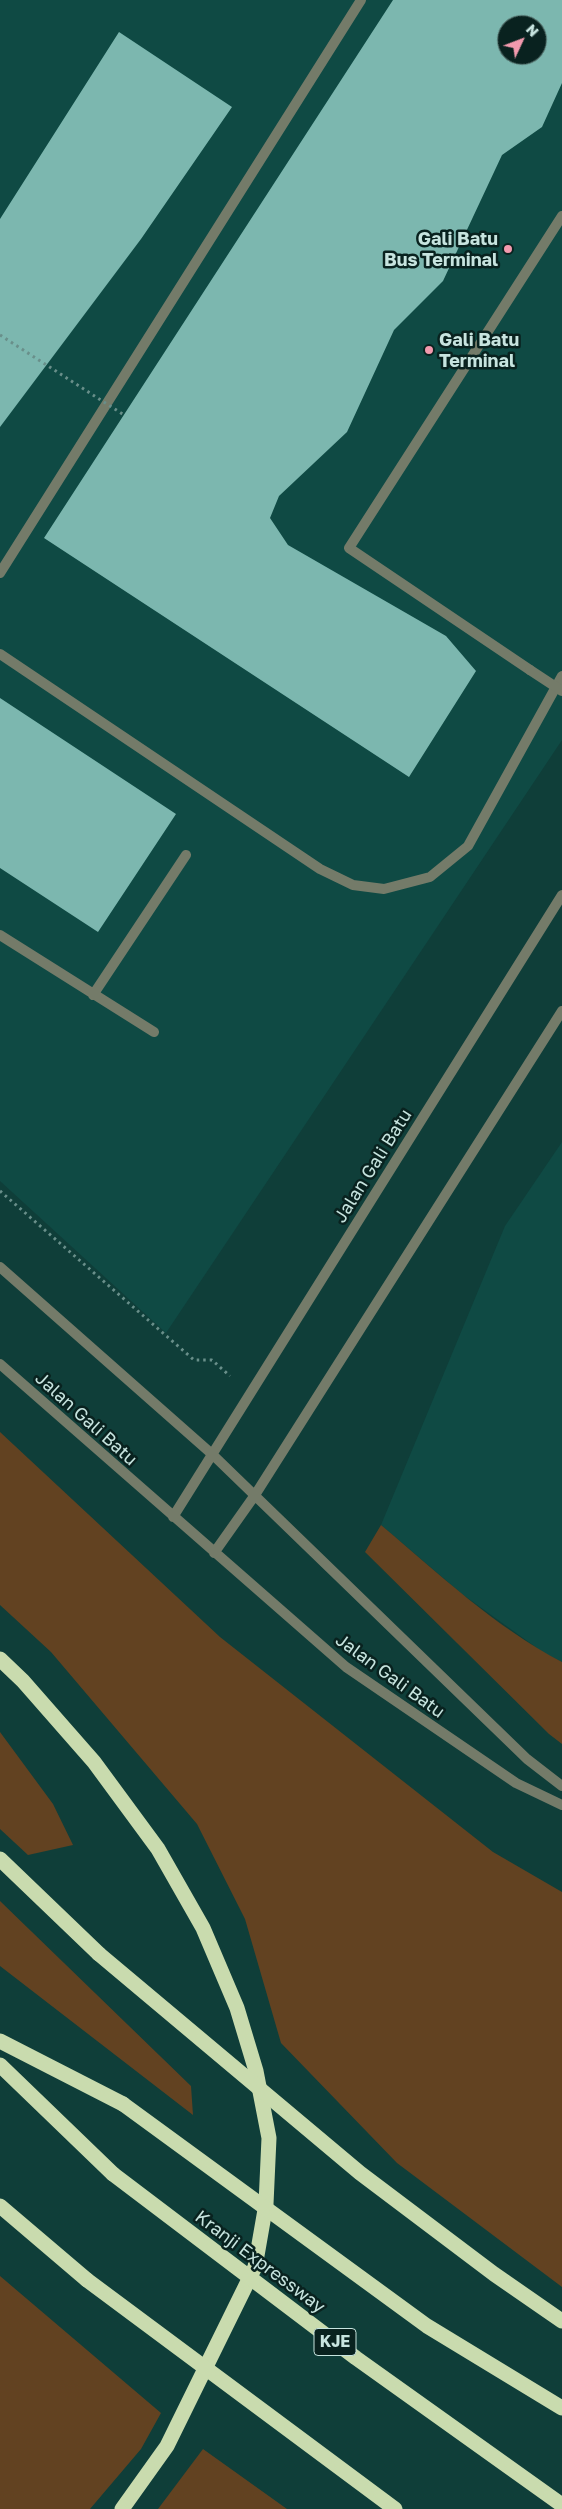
<!DOCTYPE html>
<style>
body{margin:0}
#map{position:relative;width:562px;height:2509px;overflow:hidden;background:#0f3e39;font-family:"Golos Text",sans-serif}
canvas{display:block}
.north{position:absolute;left:497px;top:15px;width:50px;height:50px;box-sizing:border-box;background:#09221f;border:1px solid #55706c;border-radius:50%;rotate:47deg;font-size:14px;font-weight:700;line-height:20px;text-align:center;color:#c7e4df}
.north::after{content:'';display:block;margin:auto;width:18px;height:22px;background:#f29aae;clip-path:polygon(50% 0,100% 100%,50% 72%,0 100%)}
</style>
<div id="map">
<canvas width="562" height="2509"></canvas>
<div class="north">N</div>
</div>
<script>
const context = document.querySelector('canvas').getContext('2d');
context.lineJoin = 'round';
function paint(path, color) {
  context.fillStyle = color;
  context.fill(path, 'evenodd');
}
function stroke(path, color, width, dash) {
  context.strokeStyle = color;
  context.lineWidth = width;
  context.lineCap = dash ? 'butt' : 'round';
  context.setLineDash(dash || []);
  context.stroke(path);
}
function write(font, color, halo, rows, align = 'center') {
  context.font = font + ' "Golos Text",sans-serif';
  context.lineWidth = 5;
  context.setLineDash([]);
  context.textBaseline = 'middle';
  context.strokeStyle = halo;
  context.fillStyle = color;
  for (const [text, x, y, turn = 0] of rows) {
    context.save();
    context.translate(x, y);
    context.rotate((+turn || 0) * Math.PI / 180);
    context.textAlign = isNaN(turn) ? turn : align;
    if (halo) context.strokeText(text, 0, 0);
    context.fillText(text, 0, 0);
    context.restore();
  }
}
const built = new Path2D(`
 M0,0H562V740L166,1333L0,1181ZM507,25H537V55H507Z
 M562,1142V1662L544,1653L462,1594L381,1525L505,1226Z`);
const green = new Path2D(`
 M0,1432L220,1637L493,1852L562,1892V2287L397,2163L281,2043L245,1919L197,1824L51,1652L0,1605Z
 M381,1525C438,1573 495,1627 562,1662V1744L549,1734L365,1552Z
 M0,1732L53,1804L73,1845L28,1855L0,1829Z
 M0,1901L191,2086L193,2115L0,1966Z
 M0,2276L161,2413L141,2449L90,2509H0Z
 M203,2449L287,2509H158Z`);
const building = new Path2D(`
 M393,0H562V83L542,127L502,155L443,281L394,330L347,432L279,496L270,518L288,545L446,636L476,671L409,777L44,538ZM507,25H537V55H507Z
 M119,32L232,107L141,239L0,427V219Z
 M0,698L176,814L98,932L0,868Z`);
const path = new Path2D(`
 M0,1191L194,1360H212L230,1376`);
const service = new Path2D(`
 M0,573L361,0
 M0,654L320,869L353,885L384,889L430,877L468,846L562,676
 M530,670L349,548L562,216
 M0,935L154,1032
 M93,995L186,855`);
const minor = new Path2D(`
 M0,1267L213,1455L527,1759L562,1786
 M0,1364L346,1667L516,1783L562,1805
 M173,1517L562,895
 M214,1553L255,1495L562,1011`);
const motorway = new Path2D(`
 M0,1659L23,1681L94,1762L158,1849L203,1928L237,2008L256,2071L269,2138L266,2204L255,2267L167,2446L122,2509
 M0,1859L99,1954
 M0,2041L123,2104
 M0,2065L113,2174
 M0,2206L87,2280`);
const pathBridge = new Path2D(`
 M0,335L124,415`);
const serviceBridge = new Path2D(`
 M530,670L562,691`);
const motorwayBridge = new Path2D(`
 M99,1954L360,2173L494,2274L562,2321
 M123,2104L427,2326L562,2408
 M113,2174L356,2358L562,2505
 M87,2280L395,2509`);
const markers = [
 [508,249,5,"#f29aae"],
 [429,350,5,"#f29aae"]
];
const shields = [
 [335,2342,42]
];
const shieldNames = [
 ["KJE",335,2342]
];
const poiNames = [
 ["Gali Batu",498,239],
 ["Bus Terminal",498,260],
 ["Gali Batu",439,340,"left"],
 ["Terminal",439,361,"left"]
];
const streetNames = [
 ["Jalan Gali Batu",373,1166,-58],
 ["Jalan Gali Batu",86,1419,42],
 ["Jalan Gali Batu",390,1676,36],
 ["Kranji Expressway",260,2262,37]
];
paint(built, '#0f4a44');
paint(green, '#624221');
paint(building, '#7cb7af');
stroke(path, '#698f8a', 3, [2.5, 4]);
stroke(service, '#747b69', 10);
stroke(minor, '#747b69', 10);
stroke(motorway, '#c9dbae', 15);
stroke(pathBridge, '#698f8a', 3, [2.5, 4]);
stroke(serviceBridge, '#747b69', 10);
stroke(motorwayBridge, '#c9dbae', 15);
for (const [x, y, r, color] of markers) {
  const dot = new Path2D();
  dot.arc(x, y, r, 0, 2 * Math.PI);
  context.fillStyle = color;
  context.fill(dot);
  stroke(dot, '#09221f', 2);
}
for (const [x, y, w] of shields) {
  const box = new Path2D();
  box.roundRect(x - w / 2, y - 13.5, w, 27, 4);
  context.fillStyle = '#09221f';
  context.fill(box);
  stroke(box, '#c7e4df', 1);
}
write('bold 16px', '#c7e4df', null, shieldNames);
write('bold 18px', '#c7e4df', '#09221f', poiNames, 'right');
write('18px', '#c7e4df', '#09221f', streetNames);
</script>
